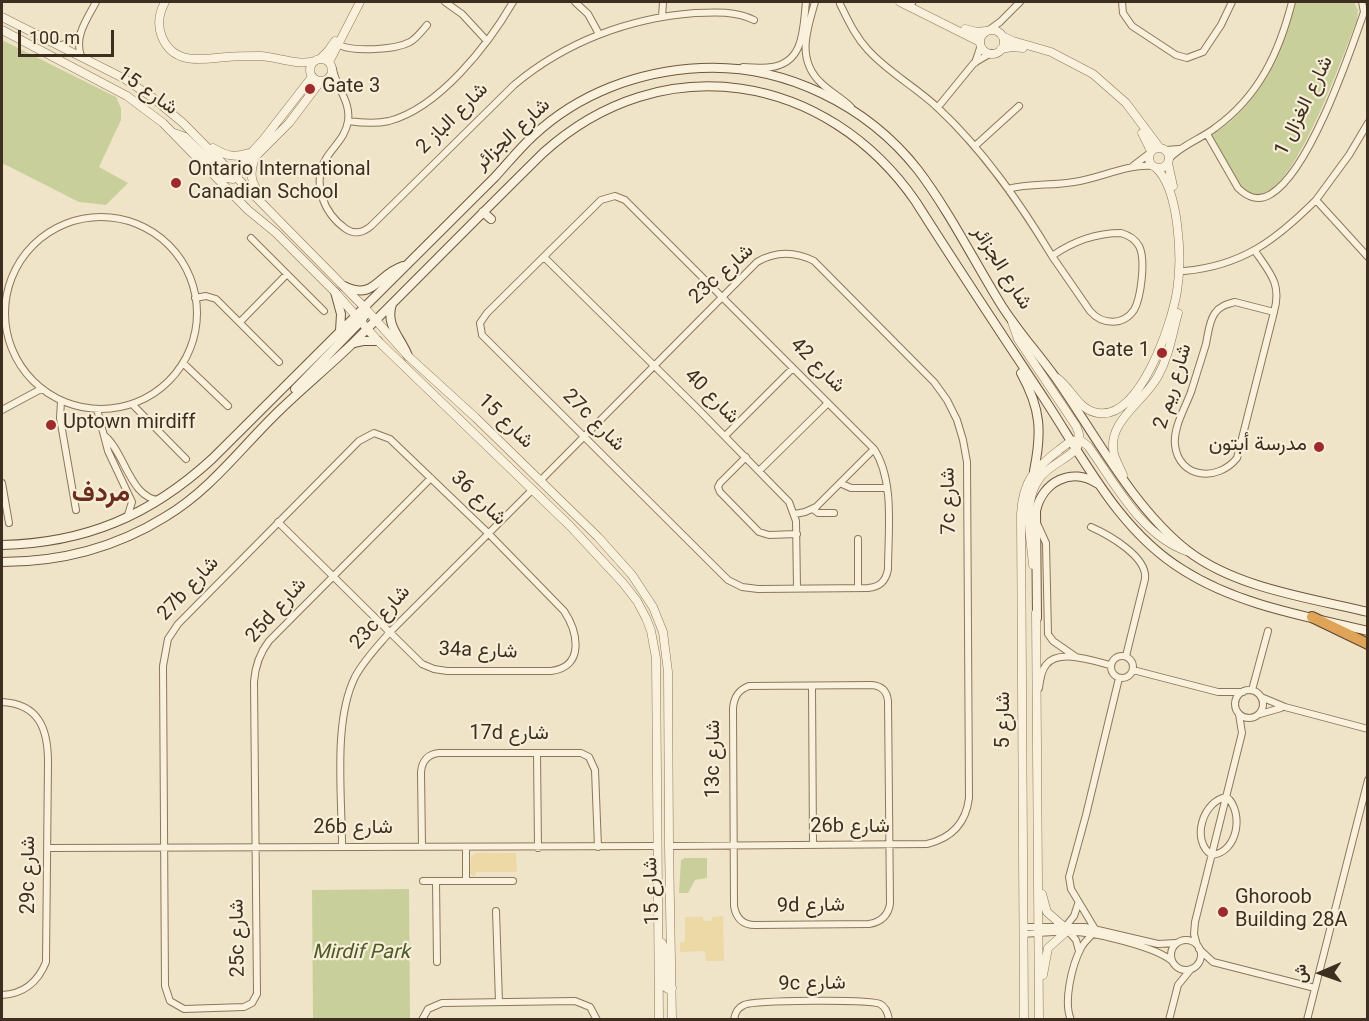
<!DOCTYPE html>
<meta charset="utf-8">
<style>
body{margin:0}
#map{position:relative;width:1369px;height:1021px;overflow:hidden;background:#f0e4c8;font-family:Georgia,Vazirmatn,serif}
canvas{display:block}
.frame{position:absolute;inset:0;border:3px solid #3d2e20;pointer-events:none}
.north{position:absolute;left:1291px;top:943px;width:60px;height:60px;-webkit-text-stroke:4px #f7eed8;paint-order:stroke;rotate:268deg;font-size:16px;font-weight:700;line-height:24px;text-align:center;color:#3d2e20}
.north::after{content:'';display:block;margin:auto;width:21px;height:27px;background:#3d2e20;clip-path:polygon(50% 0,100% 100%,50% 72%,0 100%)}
.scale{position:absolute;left:18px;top:30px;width:96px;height:27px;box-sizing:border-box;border:3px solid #3d2e20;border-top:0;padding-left:8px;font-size:18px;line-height:21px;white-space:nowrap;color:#3d2e20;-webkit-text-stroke:4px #f7eed8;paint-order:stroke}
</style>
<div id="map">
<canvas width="1369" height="1021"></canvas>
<div class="frame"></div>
<div class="north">ش</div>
<div class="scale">100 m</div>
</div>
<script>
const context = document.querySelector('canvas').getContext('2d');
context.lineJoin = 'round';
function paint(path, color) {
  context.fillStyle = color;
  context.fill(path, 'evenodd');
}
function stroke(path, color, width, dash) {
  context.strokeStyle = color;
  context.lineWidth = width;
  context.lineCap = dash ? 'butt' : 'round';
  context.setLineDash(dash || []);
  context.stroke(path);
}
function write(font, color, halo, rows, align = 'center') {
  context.font = font + ' Georgia,Vazirmatn,serif';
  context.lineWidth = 4.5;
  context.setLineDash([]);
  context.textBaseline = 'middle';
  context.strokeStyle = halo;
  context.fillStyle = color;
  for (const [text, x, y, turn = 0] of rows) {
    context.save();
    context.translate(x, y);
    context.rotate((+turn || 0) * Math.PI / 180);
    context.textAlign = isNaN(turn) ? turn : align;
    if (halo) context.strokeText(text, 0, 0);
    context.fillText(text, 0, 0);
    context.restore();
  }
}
const green = new Path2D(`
 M1293,2H1354L1358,10L1357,20C1342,57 1298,185 1261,195C1255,197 1249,195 1243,193L1211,137C1219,129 1229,124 1236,116C1268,86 1283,43 1293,2Z
 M2,40L116,97L121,108V120L99,167L128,183L106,205L79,202L2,163Z
 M685,858H707V878L695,880L688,893H679L681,860Z
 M409,889L410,1019H313L312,890Z`);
const sand = new Path2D(`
 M476,853H516L517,872H476L475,876H472L470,873L471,857Z
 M723,916L724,961H706L705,951L680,952V942H685V917H703V921H711L712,917Z`);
const minor = new Path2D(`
 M445,2L462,14L487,41
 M575,2L588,14L599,34
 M815,2C807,30 796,59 821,83C830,92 842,98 851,107
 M911,2L912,3
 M1122,2L1123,13L1132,26L1176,55L1187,58L1203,52L1221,25L1232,2
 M840,4C848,20 855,36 868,50C889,73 916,87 938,108C984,151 1020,203 1052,256
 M662,17L663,2
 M989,30L1000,22L1020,2
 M339,45C354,52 395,50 410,42C417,38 422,31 427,25
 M59,46L70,42L79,35
 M81,56C74,36 87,19 96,2
 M975,63L981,45
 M743,67C753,67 763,69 772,67C805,62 803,27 806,2
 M333,69C336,88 351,101 348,121C346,136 335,145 327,157C311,181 323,213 346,229C355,235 364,232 371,226L514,85C565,42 629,18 695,13C716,12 735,11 754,20
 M324,81L337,84
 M938,107L974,63L991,53
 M348,121C362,123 376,124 389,121C439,108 488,45 513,2
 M1368,123L1349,155L1316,200L1368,257
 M1207,134L1238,188C1247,197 1259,202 1271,194C1309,171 1347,61 1362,18L1364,12L1362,2
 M975,146L1019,106
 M1166,150L1179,149
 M1169,159C1181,145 1201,139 1215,128C1259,96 1279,53 1292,2
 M1133,166L1150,153
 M1008,189C1029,183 1052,186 1074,182C1101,178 1126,164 1153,166
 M615,196L625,200L874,449C895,481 888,532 888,569C886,581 880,587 868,588L758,589L742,587L728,580L482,335L480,323L487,313L601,200Z
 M5 313a96 96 0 1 1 192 0a96 96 0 1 1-192 0Z
 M1121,233C1128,235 1135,239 1139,246C1146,259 1141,298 1134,310C1123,326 1102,325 1090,311L1052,256C1072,242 1096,233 1121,233Z
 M251,238L324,311
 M1255,251C1270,273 1282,284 1274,312
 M544,257L695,406L789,502L796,521L797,588
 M1184,271C1242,266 1276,240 1316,200
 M195,298L206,296L216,299L279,362
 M1235,302L1274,312L1237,458C1218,482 1179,479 1175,445C1173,428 1185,408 1191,392C1196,376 1201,360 1206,344C1208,334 1209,321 1215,313C1220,306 1227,304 1235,302Z
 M240,322L287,274
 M183,363L228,406
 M61,401L60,418L76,510
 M132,404L186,459
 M97,409L108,451L132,502L127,518
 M2,410L41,389
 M105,436C125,453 131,500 160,500
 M725,436L793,368
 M746,457L720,483L718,487L720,492L759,532L769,535L797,534
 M760,470L828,403
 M540,481L757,262C776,251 794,251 814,261L934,382L947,400L957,420L963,440L967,462L969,798C966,823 952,838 927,844L669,846
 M2,483L9,523
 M840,483L851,488H887
 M813,509L818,513H834
 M795,514L805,512L816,507L874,449
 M1036,521L1046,543L1048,634L1053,641L1076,657
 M278,522L422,664L434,669L447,671H551C585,667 578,632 564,611L488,533L390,439L374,433L359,441L178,624L168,639L163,666L165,986L170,1001L184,1009L244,1007L252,1003L257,994L254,682C255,667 259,654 269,641L431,478
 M1091,527C1109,535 1148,557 1145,579L1126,656
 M858,539V588
 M1111 667a11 11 0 1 1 22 0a11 11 0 1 1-22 0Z
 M1133,670L1218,692H1243
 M872,685C882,686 887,691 888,701L890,904C888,916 881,922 869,924L755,925C743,925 736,918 734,906L733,708C734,697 738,690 749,686Z
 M812,686L813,845
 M1039,688C1040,680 1041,671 1046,665C1058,648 1094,661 1110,665
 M1252,690L1268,631
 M1235 704a14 14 0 1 1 28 0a14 14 0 1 1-28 0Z
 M1261,697L1285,707L1368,729
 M2,702C39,704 48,729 48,762L46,962C38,982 23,994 2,995
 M1260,714L1281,708
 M537,753L538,848
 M1227,797C1244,813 1238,852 1212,855C1190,841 1203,800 1227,797Z
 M342,846C342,796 333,721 355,677C364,660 377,647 389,633L532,490
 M422,847L421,772C422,761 428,754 439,753H581L589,757L595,770L598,847
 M466,847V881
 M48,848L657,846
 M423,881H513
 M436,881L437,962
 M496,911L499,1002
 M1066,926L1074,916L1078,904
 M1024,927H1085L1158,944L1176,943
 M1069,932L1076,940L1079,951
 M1024,934C1041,933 1058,931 1075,932C1097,933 1156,947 1172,961
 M1171 955a15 15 0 1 1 30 0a15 15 0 1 1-30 0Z
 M1197,945L1194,934L1195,922L1242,733L1239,714
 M1199,949L1213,962L1315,988
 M422,1020L428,1009L442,1003L575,1001L590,1007L597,1020
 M734,1020C735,1013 737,1008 744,1005C754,1000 871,999 880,1004C886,1007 888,1013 889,1020
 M1071,1020C1063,1002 1072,965 1081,948C1085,940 1092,937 1095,929L1071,889L1069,877L1086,815L1119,678
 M1169,1020L1178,985L1191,969
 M1307,1020L1368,780`);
const tertiary = new Path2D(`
 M165,2C159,13 157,25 162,37C174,66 203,59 227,57C238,56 249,56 260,56C278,57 297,66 315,61
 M900,2L980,42
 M2,17L125,79L153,98L183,123L365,308L408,356L476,418L598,537L632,575L653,607L663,632L668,672L669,846L672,1020
 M965,29L977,32L986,31
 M2,30L127,96L163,123L248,210L276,233L335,292L378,341L570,526L623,583L637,601L646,618L651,631L656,658L659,1020
 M980 42a12 12 0 1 1 24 0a12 12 0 1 1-24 0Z
 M1002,36L1013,41L1051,52L1093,74L1126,103L1159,147
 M1001,49L1012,47L1023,48
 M310 70a11 11 0 1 1 22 0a11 11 0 1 1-22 0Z
 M320,59L328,51L335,41
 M329,62L360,2
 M174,133L185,137L227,178L233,179L289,123L320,82
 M1142,133L1151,151
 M1149 158a10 10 0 1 1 20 0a10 10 0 1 1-20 0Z
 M213,148C226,156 235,158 249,153
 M254,161C249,175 252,183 260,195
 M1168,163L1173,186
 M231,175L263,140L312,77
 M1012,322L1018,339L1076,426C1091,456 1054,457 1039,479C1022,503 1031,538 1033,565
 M1057,378C1072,389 1078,410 1098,413C1140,420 1172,323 1177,291C1182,261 1180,188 1155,167
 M1123,475C1120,468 1116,461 1114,454C1106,422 1144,402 1158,376C1169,356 1172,335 1178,313
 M1036,613L1039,1020
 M1042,894L1047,912L1063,926
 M662,943L664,949L665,987L668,989L672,988
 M1043,975L1048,948L1066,932
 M1024,1020L1021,514C1023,481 1034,469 1059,450C1066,445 1071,439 1080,440L1088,446C1115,483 1140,534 1186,551`);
const secondary = new Path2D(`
 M483,212L491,219
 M344,286C375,301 377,274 403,266
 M335,292L341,314L340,331
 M392,304C385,326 401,337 408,356
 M354,343L363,341H378
 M1021,373C1041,409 1042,432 1034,471
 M295,389L361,321L365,315V308
 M2,545C85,543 150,516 212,459L494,178C507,164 519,149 533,136C579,93 639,71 701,68C784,64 867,105 918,170C949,211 973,259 1000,303C1016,329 1037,352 1055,377C1095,434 1133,508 1188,551C1236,588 1310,598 1368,612
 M2,562C60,562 115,548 165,517C212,489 242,446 281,409C304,387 328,367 351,345C415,281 479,216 543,153C662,45 827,73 916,202C959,270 1003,336 1047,403C1086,463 1121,532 1183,570C1238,605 1305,616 1368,631
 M1037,618L1036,511C1042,482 1072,466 1098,484`);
const motorway = new Path2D(`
 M1312,617L1368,644`);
const markers = [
 [310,89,6,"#9e2a2b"],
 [176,183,6,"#9e2a2b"],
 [1162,353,6,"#9e2a2b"],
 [51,425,6,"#9e2a2b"],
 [1319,447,6,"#9e2a2b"],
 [1223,912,6,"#9e2a2b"]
];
const poiNames = [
 ["Gate 3",322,89],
 ["Ontario International",188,172],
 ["Canadian School",188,195],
 ["Gate 1",1150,353,"right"],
 ["Uptown mirdiff",63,425],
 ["مدرسة أبتون",1307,447,"right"],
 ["Ghoroob",1235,900],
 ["Building 28A",1235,923]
];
const streetNames = [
 ["شارع 15",146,93,35],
 ["شارع الغزال 1",1306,107,-64],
 ["شارع الباز 2",454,120,-45],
 ["شارع الجزائر",514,136,-43],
 ["شارع الجزائر",1000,269,58],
 ["23c شارع",723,276,-42],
 ["شارع 42",816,367,45],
 ["شارع ريم 2",1175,387,-73],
 ["شارع 40",710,398,45],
 ["27c شارع",592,422,45],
 ["شارع 15",504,423,44],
 ["شارع 36",477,500,44],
 ["7c شارع",951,501,-91],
 ["27b شارع",190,590,-47],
 ["25d شارع",278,612,-48],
 ["23c شارع",382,619,-48],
 ["34a شارع",478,653,2],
 ["شارع 5",1006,720,-90],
 ["17d شارع",509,736],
 ["13c شارع",716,759,-90],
 ["26b شارع",850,829],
 ["26b شارع",353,830],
 ["29c شارع",31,875,-90],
 ["شارع 15",654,891,-92],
 ["9d شارع",811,908,-1],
 ["25c شارع",240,938,-91],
 ["9c شارع",812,986,-1]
];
const parkNames = [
 ["Mirdif Park",361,955]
];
const districtNames = [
 ["مردف",101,497]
];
paint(green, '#c9cf9b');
paint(sand, '#ecd9a5');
stroke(minor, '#8d765c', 8);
stroke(tertiary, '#8d765c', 9);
stroke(secondary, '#6f573f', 10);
stroke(motorway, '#5b4430', 12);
stroke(minor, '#faf1dc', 6);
stroke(tertiary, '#faf1dc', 8);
stroke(secondary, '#faf1dc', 8);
stroke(motorway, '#e0a458', 10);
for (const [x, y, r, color] of markers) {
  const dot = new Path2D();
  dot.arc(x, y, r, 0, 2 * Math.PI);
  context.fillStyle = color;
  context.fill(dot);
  stroke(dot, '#f7eed8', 2);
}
write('20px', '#3d2e20', '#f7eed8', poiNames, 'left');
write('20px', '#3d2e20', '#f7eed8', streetNames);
write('italic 20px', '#4d5a26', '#f7eed8', parkNames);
write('bold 26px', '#6b2e1e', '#f7eed8', districtNames);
</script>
